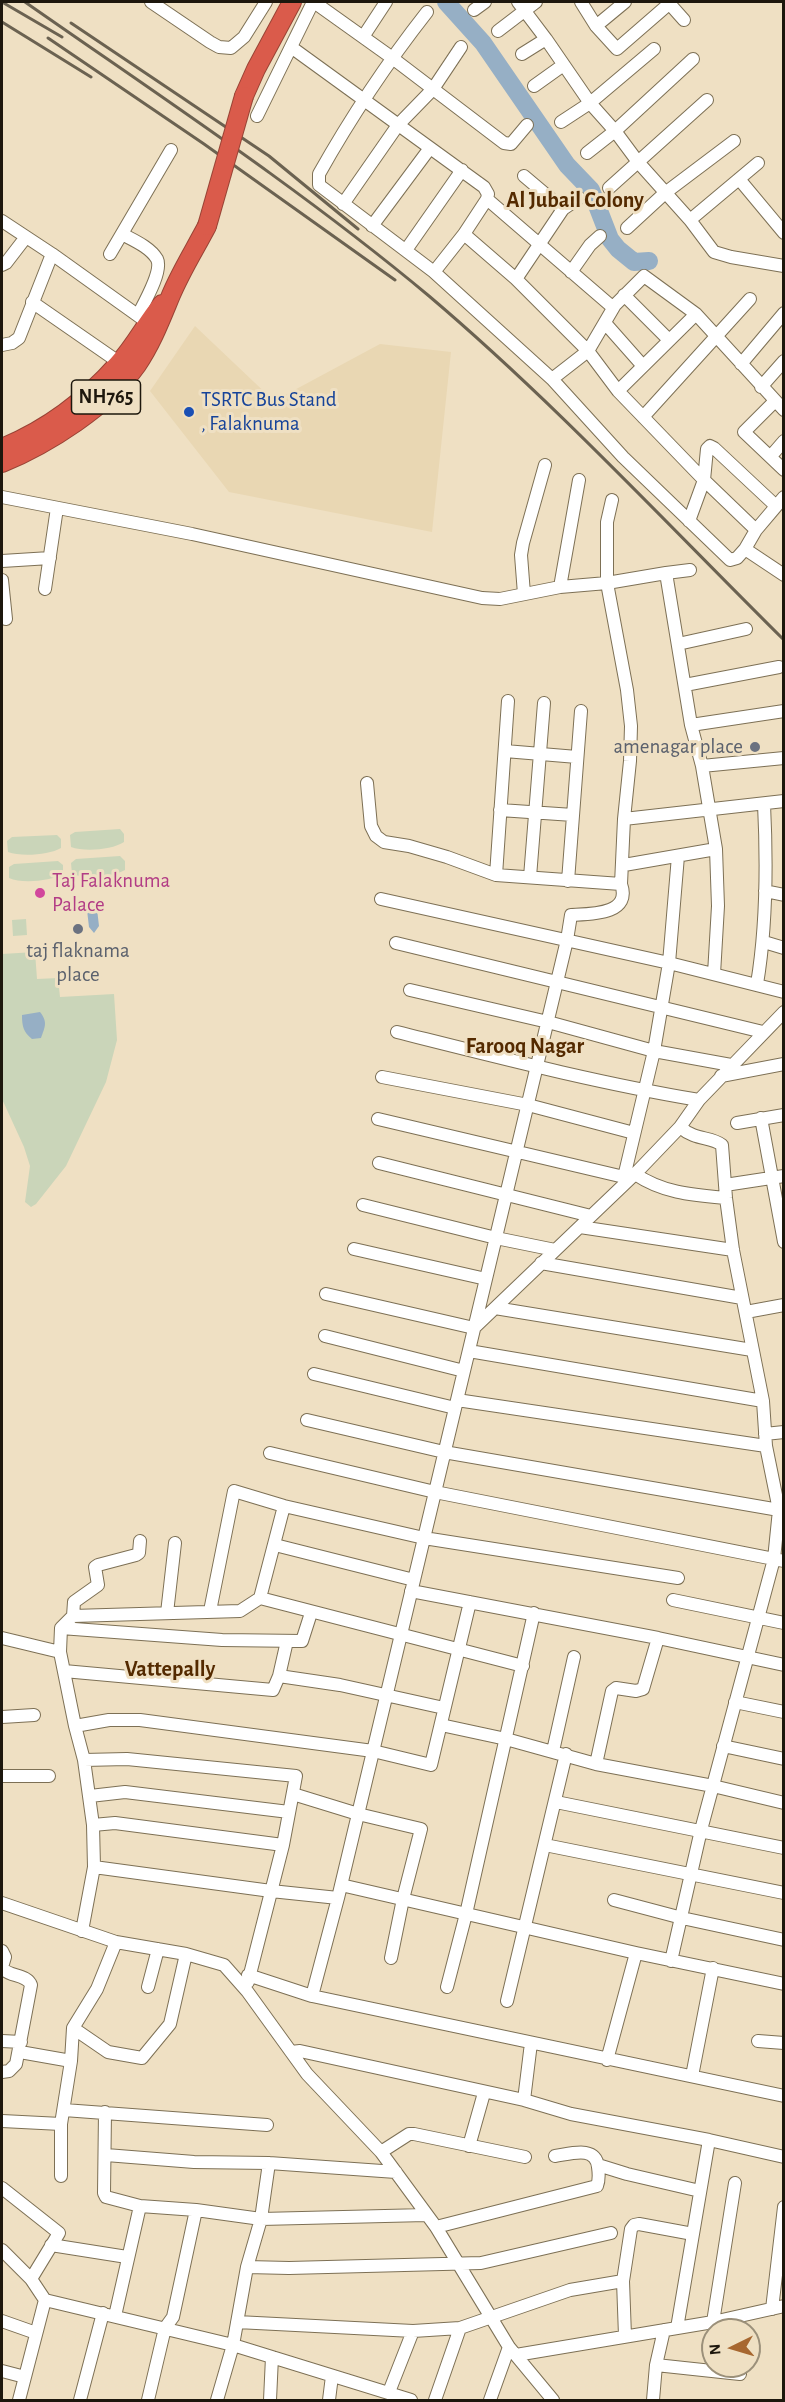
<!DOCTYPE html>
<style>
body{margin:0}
#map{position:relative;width:785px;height:2402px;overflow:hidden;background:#efe0c3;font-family:"Alegreya Sans",sans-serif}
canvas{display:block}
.frame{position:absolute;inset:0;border:3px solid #1d170d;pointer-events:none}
.north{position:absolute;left:701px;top:2318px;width:60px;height:60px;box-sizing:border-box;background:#efe0c3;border:2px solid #9b907a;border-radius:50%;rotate:265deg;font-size:16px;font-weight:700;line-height:24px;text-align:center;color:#1d170d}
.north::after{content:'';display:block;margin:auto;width:21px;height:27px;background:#a76730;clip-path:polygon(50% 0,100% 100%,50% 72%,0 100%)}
</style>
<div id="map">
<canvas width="785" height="2402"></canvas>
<div class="frame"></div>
<div class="north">N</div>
</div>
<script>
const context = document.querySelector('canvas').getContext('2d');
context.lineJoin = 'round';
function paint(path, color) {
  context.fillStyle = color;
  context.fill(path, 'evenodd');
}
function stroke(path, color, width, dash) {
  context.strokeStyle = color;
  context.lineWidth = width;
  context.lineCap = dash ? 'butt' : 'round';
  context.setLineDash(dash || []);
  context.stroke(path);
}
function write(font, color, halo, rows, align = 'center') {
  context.font = font + ' "Alegreya Sans",sans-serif';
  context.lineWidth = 6;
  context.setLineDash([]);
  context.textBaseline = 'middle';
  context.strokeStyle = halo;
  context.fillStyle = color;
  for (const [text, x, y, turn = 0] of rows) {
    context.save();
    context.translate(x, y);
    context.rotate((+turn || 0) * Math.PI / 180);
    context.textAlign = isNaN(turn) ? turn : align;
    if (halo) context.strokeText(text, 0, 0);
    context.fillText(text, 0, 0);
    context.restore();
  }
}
const built = new Path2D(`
 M195,326L274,401L380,344L451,352L432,532L229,492L150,391Z`);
const green = new Path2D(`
 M120,829L124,834V842C112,850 84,852 71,847L70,835L75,832Z
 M57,835L61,839V848C49,855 21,857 8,852L7,841L12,837Z
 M120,856L125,861V870C113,877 84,879 72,874L71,863L76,859Z
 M58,861L63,865V874C51,881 22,884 9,878V867L14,864Z
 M26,919L27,935L13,936L12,920Z
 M35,952L37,979L58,978L60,997L114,994L117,1040L106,1082L66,1166L36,1204L31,1207L25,1202L30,1166L24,1147L2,1099V954Z`);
const water = new Path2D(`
 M91,905L97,909L99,926L94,933L89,927L87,910Z
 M40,1012C48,1022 45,1027 41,1038L32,1039C23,1032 22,1025 22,1015Z`);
const river = new Path2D(`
 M446,2L483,43L567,165L591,190L610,239L618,249L634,262L649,261`);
const minor = new Path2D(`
 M151,2L210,42L219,47L231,48L244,37L266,2
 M314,2L391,57L504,143L511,144L527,125
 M518,2L546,39L590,103L615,131L638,162L690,220L714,252L731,257L784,266
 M581,2L596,26L617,49L670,3
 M668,2L684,20
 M474,10L485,2
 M427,12C387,63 351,117 319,174V185L434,272L552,379L623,457L730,560L737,558L745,549L756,530L784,497
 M596,26L625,2
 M498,31L536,2
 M363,37L386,2
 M291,47L484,187L488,194L487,199
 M522,54L546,39
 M534,86L562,66L561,61
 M257,116L313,2
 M561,122L590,103L654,49
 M587,153L615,131L693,59
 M524,176L563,209
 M739,179L784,233
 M609,188L707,100
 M579,198L563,209L516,279L588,351L618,391L704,480L756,530
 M343,204L398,125L433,89L461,47
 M690,220L758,163
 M2,221L52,254L147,322
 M372,226L430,148
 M627,228L665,193L734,141
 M122,234C133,240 150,247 157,259C163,271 144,303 138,315
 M464,234L516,279
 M406,250L462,170
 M110,254L171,150
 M2,265L6,263L26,237
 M434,272L464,234L487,199L610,305H615L644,276L696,314L784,410
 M571,272L590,245L600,236
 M624,295L669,340
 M32,302L120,363
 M605,323L643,366
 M2,345L12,343L19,338L52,254
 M741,364L784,313
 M552,379L588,351L615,305
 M761,387L784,361
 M618,391L696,314
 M775,401L744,432L784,470
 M643,417L750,299
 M771,456L784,441
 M2,497L192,534L482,598L500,599L560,587L607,583L627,690L631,726L630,761L624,819L621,884C632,915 590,914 571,915L567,940L338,1898L312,1996
 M612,500L607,522V583L666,573L691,725L702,766L716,849L718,906L714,974
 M689,521L704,480L707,449L710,446L714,448L776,506
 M745,549L784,575
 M2,561L50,558
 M666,573L690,570
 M2,580L6,619
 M560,587L579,480
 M45,589L57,508
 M524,594L521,555L523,543L545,465
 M678,644L746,629
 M685,685L779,667
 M691,725L784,711
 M505,751L577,757
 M702,766L784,758
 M367,783L371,826L376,836L384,842L409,846L447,857L496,875L621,884
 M500,810L573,815
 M624,819L784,801
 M624,865L716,849
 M496,875L508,701
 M530,877L544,703
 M568,881L581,711
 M765,891L784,895
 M381,899L669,963L784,992
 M764,942L784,948
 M396,943L763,1032
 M757,984C767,924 767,864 764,804
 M410,990L548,1022L654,1051L731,1065
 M397,1032C497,1057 597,1083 699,1100
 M721,1076L784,1064
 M382,1077L528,1105L634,1133
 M761,1118L784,1242
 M378,1119L624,1177L625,1183
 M737,1123L784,1115
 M379,1163L591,1216
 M635,1174C663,1193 692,1195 726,1198
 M624,1177L654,1051L669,963L678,856
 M725,1185L784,1176
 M363,1205L496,1238L555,1250
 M580,1227L733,1250
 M354,1249L486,1279
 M541,1263L742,1298
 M326,1294L474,1328L635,1174L680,1127L699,1100L784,1012
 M495,1308L752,1350
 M746,1312L784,1305
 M325,1336L464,1371
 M469,1351L763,1401
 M314,1374L455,1408
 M457,1400L766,1446
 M307,1420L444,1452L779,1510
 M765,1434L784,1432
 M270,1453L435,1492L784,1561
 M275,1545L414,1580
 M411,1591L658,1638L784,1665
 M260,1598L284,1506
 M673,1600L784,1623
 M210,1611L234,1491L284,1506L424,1538L678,1578
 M167,1613L175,1543
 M73,1616L74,1602L98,1585L95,1567L98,1565L136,1555L139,1553L140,1541
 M61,1628L222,1640L302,1641L311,1613
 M2,1638L60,1652L75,1726L84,1760L93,1825L94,1867L82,1931
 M60,1652L61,1628L73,1616L240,1611L260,1598L523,1666
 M64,1671L273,1690L279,1676L340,1685L444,1708
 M279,1676L287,1641
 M735,1702L784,1712
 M2,1717L34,1715
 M441,1725L506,1739L596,1764L713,1786L784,1803
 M75,1726L109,1720H140L373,1751L431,1765L470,1602
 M723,1746L784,1759
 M553,1751L574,1657
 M84,1760L127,1759L296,1776L283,1845L248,1982
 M596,1764L612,1691L616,1688L636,1691L643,1689L658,1638
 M2,1776H49
 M293,1794L358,1814L421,1829L403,1899L391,1958
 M90,1796L125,1792L289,1812
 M556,1802L784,1848
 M93,1825L115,1823L283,1845
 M545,1845L784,1893
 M94,1867L271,1891L338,1898
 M341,1885L636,1953L784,1984
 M614,1900L682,1918L784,1940
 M2,1903L116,1942L186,1954L224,1965L247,1991L307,2074L381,2152L436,2227L509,2347L553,2400
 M116,1942L97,1989L73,2028L108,2052L142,2058L170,2024L186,1954
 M2,1951L5,1957L2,1967
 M671,1961L701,1830L774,1559L779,1510L766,1446L763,1401L733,1250L726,1198L722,1145C710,1136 696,1141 680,1127
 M2,1968C9,1977 27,1974 31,1985L16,2064L9,2071L2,2072
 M248,1975L312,1996L784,2096
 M148,1987L158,1949
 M447,1987L466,1914L534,1613
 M507,2001L566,1754
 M2,2041L21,2042
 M758,2041L784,2043
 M20,2052L71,2061
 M291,2052L300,2051L524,2100L571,2114L709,2140L784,2157
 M607,2060L636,1953
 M692,2076L713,1968
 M524,2100L531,2043
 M64,2110L267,2125
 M105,2112L104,2193L106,2197L140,2206L196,2210L261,2219L426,2215
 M2,2121L61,2124
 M469,2146L484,2093
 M381,2152L409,2134H414L525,2157
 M106,2155L194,2162L269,2163L396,2172
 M598,2165L627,2174L700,2191
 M61,2176V2124L71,2061L73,2028
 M2,2188L59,2233L31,2279
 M436,2227L597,2186C599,2181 599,2174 598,2167C596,2145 570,2154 555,2156
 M51,2245L127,2257
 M2,2250L31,2279L45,2300L233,2345L411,2400
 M247,2267L289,2268L481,2263L611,2233
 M772,2309L784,2207
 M115,2316L140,2206
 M2,2321L36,2333
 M237,2322L413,2331L460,2328L570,2290L623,2281
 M713,2322L735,2183
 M677,2328L709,2140
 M625,2336L623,2281L631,2229L634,2225L639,2224L693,2234
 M516,2355L713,2322L784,2306
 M656,2365L740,2374
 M2,2371L25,2377
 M389,2392L413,2331
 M19,2400L45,2300
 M80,2400L103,2313
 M148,2400L165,2328L173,2317L196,2210
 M217,2400L233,2345L247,2267L261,2219L269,2163
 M270,2400L272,2357
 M329,2400L332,2376
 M435,2400L460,2328
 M490,2400L509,2347
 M653,2400L656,2365L664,2330`);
const highway = new Path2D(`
 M244,96L256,69L292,2
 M2,448C46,430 86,400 118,364C135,346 146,323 162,304
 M2,463C48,444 108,406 137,365C152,343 161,319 171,295C181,271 195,249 207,226`);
const rail = new Path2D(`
 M2,2L62,37
 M25,2C161,97 301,189 429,296C554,402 667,524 784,640
 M2,22L91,77
 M71,23L269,156L358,229
 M48,38L204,144L395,280`);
const highwayBridge = new Path2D(`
 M207,226L244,96`);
const markers = [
 [189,412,6,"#1a4fb4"],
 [755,747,6,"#6b7280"],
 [40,893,6,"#d1479c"],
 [78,929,6,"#6b7280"]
];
const shields = [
 [106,397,69]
];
const shieldNames = [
 ["NH765",106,397]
];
const transitNames = [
 ["TSRTC Bus Stand",201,400],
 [", Falaknuma",201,424]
];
const worshipNames = [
 ["amenagar place",743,747],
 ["taj flaknama",78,951,"center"],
 ["place",78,975,"center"]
];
const hotelNames = [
 ["Taj Falaknuma",52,881],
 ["Palace",52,905]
];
const neighbourhoodNames = [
 ["Al Jubail Colony",575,200],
 ["Farooq Nagar",525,1046],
 ["Vattepally",170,1669]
];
paint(built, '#e9d7b3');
paint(green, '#cad5b9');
paint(water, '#96afc5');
stroke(river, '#96afc5', 18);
stroke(minor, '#7d7055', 14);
stroke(highway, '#984335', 20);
stroke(minor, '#fff', 12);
stroke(highway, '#da5b4b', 18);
stroke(rail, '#6b6251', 3);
stroke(highwayBridge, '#984335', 20, []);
stroke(highwayBridge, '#da5b4b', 18);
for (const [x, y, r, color] of markers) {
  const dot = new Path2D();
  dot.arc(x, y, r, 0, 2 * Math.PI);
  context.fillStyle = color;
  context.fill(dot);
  stroke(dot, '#efe0c3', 2);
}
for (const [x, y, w] of shields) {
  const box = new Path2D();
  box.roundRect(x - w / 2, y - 17, w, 34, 4.5);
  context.fillStyle = '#efe0c3';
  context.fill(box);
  stroke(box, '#1d170d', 1.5);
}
write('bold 20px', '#1d170d', null, shieldNames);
write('21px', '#164399', '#efe0c3', transitNames, 'left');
write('21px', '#5b616d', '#efe0c3', worshipNames, 'right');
write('21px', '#b23c85', '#efe0c3', hotelNames, 'left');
write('bold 22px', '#542a00', '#efe0c3', neighbourhoodNames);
</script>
